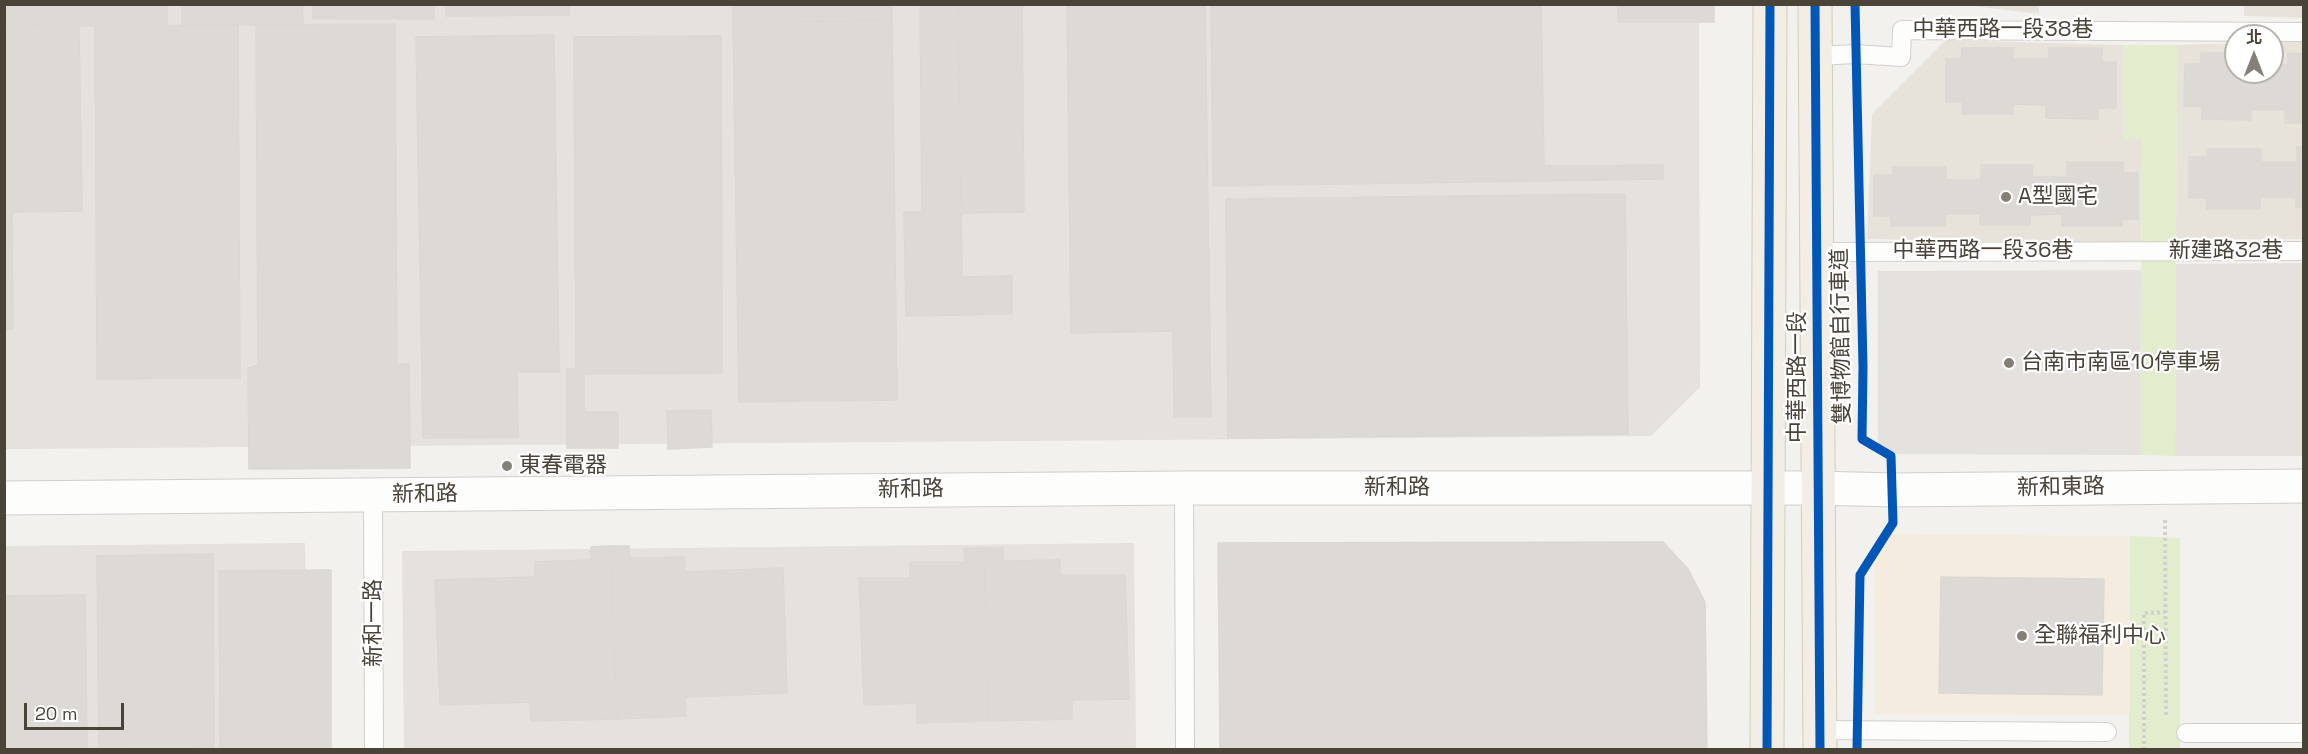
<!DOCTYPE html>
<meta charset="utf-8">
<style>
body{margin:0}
#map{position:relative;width:2308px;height:754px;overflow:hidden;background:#f3f1ed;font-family:"Space Grotesk","Noto Sans TC",sans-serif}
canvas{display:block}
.frame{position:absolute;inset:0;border:6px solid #4a4338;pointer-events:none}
.north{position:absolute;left:2224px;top:24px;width:60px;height:60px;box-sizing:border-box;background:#fff;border:2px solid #b7b4af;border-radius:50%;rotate:0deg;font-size:16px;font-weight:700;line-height:24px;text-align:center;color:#4a4338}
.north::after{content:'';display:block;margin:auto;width:21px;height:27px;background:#858077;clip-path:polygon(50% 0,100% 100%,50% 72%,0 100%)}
.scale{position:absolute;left:24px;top:703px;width:100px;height:27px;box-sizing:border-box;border:3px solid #4a4338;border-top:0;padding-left:8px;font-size:18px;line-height:21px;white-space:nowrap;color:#4a4338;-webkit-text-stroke:4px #fff;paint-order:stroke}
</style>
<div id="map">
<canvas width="2308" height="754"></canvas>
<div class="frame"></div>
<div class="north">北</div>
<div class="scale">20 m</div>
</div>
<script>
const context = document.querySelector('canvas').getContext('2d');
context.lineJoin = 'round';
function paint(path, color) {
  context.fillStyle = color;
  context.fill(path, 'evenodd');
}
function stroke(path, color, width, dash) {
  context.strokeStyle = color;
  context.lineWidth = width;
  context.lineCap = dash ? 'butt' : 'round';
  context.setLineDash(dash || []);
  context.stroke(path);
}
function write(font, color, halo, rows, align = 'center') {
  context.font = font + ' "Space Grotesk","Noto Sans TC",sans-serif';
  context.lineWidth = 4.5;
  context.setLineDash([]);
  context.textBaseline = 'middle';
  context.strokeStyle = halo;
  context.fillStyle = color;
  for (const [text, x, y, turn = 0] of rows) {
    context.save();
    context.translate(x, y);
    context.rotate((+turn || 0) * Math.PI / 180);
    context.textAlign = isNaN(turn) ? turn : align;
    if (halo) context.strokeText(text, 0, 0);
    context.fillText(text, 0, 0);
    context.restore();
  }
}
const residential = new Path2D(`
 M1966,5H2039V14Z
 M2244,5H2303V18L2244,16Z
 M1946,40L2123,45V138L2142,139L2141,244L1867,239L1872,114Z
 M2303,41V239L2176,240L2177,45L2236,43V72H2272V42Z`);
const commercial = new Path2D(`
 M1890,534L2130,536L2129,715L1875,714L1874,550Z`);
const industrial = new Path2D(`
 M4,5H1699L1700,387L1651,436L5,449Z
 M305,543L310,749H5L4,546Z
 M1134,543L1136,749H404L402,551Z`);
const green = new Path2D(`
 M2123,45H2177L2175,456L2140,455L2142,139H2123Z
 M2130,536L2180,538V749L2129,750Z`);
const parking = new Path2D(`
 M2303,263V456H2175L2176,264Z
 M2141,270L2140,455L1878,454V271Z`);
const building = new Path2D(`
 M4,4H38V26L4,27Z
 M38,4H167V26H38Z
 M182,4H302L303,24L182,26Z
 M312,4H434V19H313Z
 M446,4H569V15L446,16Z
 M733,4H817V22H733Z
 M817,4H892V20L817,22Z
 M920,4H958L962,277L1012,276V314L906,316L904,212H922Z
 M958,4H1022L1024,212L961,213Z
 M1067,4H1205L1211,417H1174L1173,331L1071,333Z
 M1211,4H1541L1544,166L1663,165V179L1213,186Z
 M1618,4H1714V22H1618Z
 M892,20L897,400L739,402L733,22Z
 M395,24L397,364H409L410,468L249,469L248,368L258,365L256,25Z
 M238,25L240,378L97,379L95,26Z
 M79,26L82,211L12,212L13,329H4V27Z
 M554,35L559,372H517L518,437L423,438L416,37Z
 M721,36L722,373L584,374V412H618V448H567V369H576L574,37Z
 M1962,48H2013V59H2049V48H2102V62H2116V108H2098V119L2046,118V105L2013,104V114H1962L1963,102H1946V59H1961Z
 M2201,53H2236V72H2272V65H2288V53L2304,54V123H2285V110H2251V120L2202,119V107L2184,106L2185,64H2201Z
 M2297,147H2304V207H2296V197H2260V209H2207V198H2189V157H2208V149H2261V162H2297Z
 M2067,162H2123V173H2138V219H2122V226H2062V214L2030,215V225H1980V214H1945V226H1891V216H1874V175H1893V167H1946V180H1981V165H2032V177H2067Z
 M1625,194L1628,434L1228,438L1226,199Z
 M711,410L712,447L668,449L667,411Z
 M1663,542L1688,569L1705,602L1707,750H1220L1218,543Z
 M610,546H629L630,558L685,557V572L783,568L787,693L685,697L686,716L617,719Z
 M610,546L617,719L531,721L530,702L440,705L435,580L535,577V562L591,560V547Z
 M964,548H984L988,721L917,723V703L864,705L859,578H910V562H965Z
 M984,548H1003V561L1060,560V575H1125L1129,699L1072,700V719L988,721Z
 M213,554L214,747L99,749L97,556Z
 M331,570V749H220L219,571Z
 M1941,577L2104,579L2102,695L1939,693Z
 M85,595L87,750H4V596Z`);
const path = new Path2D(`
 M2165,520L2166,717
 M2144,750V613L2165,612`);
const service = new Path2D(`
 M1816,56L1855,54L1901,57L1902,30L2304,32
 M1817,252L2304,251
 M1184,488L1185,750
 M373,496L374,750
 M1820,730L2107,732
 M2186,733H2304`);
const minor = new Path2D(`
 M4,498L1184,488H1818L1892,490L2304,486`);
const primary = new Path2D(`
 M1815,4L1820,750
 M1767,750L1770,4`);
const cycleway = new Path2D(`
 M1815,4L1820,750
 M1855,4L1863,367L1862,439L1891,456L1893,523L1860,575L1857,750
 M1767,750L1770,4`);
const markers = [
 [2006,197,6,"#858077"],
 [2009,363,6,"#858077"],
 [507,466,6,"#858077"],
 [2022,636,6,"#858077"]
];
const streetNames = [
 ["中華西路一段38巷",2003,30],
 ["中華西路一段36巷",1983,251],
 ["新建路32巷",2226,251],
 ["雙博物館自行車道",1842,336,-91],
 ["中華西路一段",1798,377,-90],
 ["新和路",1397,488],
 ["新和東路",2061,488,-1],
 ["新和路",911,490,-1],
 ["新和路",425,495,-1],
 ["新和一路",374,623,-90]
];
const poiNames = [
 ["A型國宅",2018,197],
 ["台南市南區10停車場",2021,363],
 ["東春電器",519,466],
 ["全聯福利中心",2034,636]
];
paint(residential, '#e7e3db');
paint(commercial, '#f5ece0');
paint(industrial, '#e5e1dd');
paint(green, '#e1edcd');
paint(parking, '#e5e2de');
paint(building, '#dddad5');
stroke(building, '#dbd8d3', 1.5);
stroke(service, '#d1cfcb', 20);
stroke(minor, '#d1cfcb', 35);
stroke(primary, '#d5cdba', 35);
stroke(path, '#d3d1cb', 4, [3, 3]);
stroke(service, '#fdfdfc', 18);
stroke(minor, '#fdfdfc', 33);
stroke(primary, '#f2eee5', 33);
stroke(cycleway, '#0057b8', 9);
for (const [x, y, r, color] of markers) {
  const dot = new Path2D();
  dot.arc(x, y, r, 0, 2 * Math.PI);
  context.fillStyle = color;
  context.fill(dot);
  stroke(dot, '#fff', 2);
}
write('22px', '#4a4338', '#fff', streetNames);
write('22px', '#4a4338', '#fff', poiNames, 'left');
</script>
